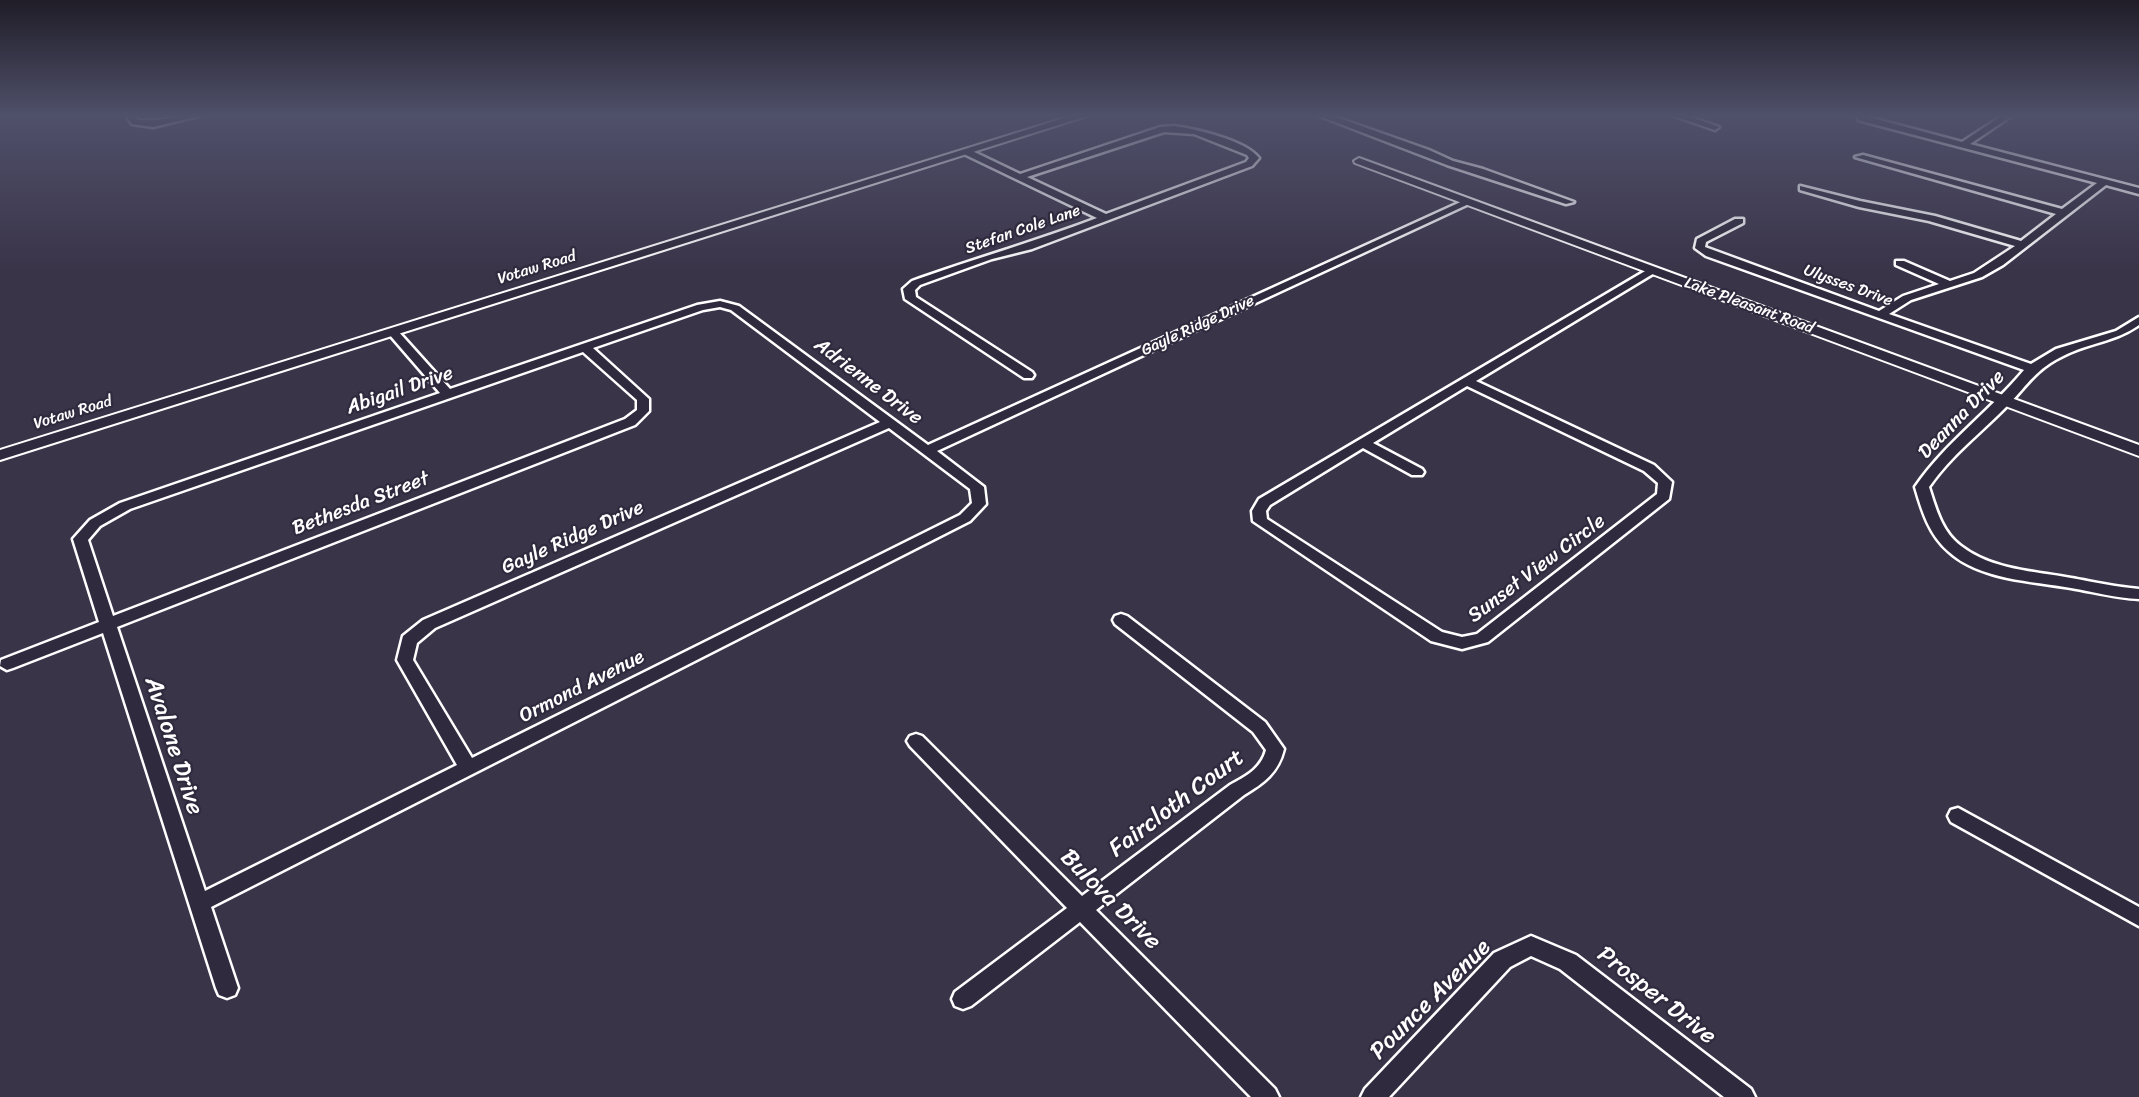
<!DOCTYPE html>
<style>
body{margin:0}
canvas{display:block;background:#3a3449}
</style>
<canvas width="2139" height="1097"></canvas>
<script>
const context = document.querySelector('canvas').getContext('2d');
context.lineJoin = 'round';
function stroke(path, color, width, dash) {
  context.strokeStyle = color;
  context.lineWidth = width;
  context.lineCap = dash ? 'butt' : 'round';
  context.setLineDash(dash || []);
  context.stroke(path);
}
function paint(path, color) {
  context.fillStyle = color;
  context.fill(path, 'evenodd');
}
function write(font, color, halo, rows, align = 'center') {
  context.font = font + ' Sriracha,sans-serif';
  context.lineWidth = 4.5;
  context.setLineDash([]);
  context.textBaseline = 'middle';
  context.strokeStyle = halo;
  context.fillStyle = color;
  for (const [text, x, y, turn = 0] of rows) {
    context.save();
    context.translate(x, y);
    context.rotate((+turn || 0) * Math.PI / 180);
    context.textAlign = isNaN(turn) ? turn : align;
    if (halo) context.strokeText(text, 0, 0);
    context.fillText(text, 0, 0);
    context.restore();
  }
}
const minor = new Path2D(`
 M126,115H134L138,120C160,122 181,115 203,115L153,127L132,124Z
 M1317,115H1330L1429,150L1453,161L1483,169L1574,202L1566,204L1447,165Z
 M1671,115H1685L1719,127L1715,130Z
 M1861,115L1962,142L2003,115H2013L1970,144L2139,188V194L2106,185L2003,265L1982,277L1911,300L1889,314L2031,364L2056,349L2116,331L2139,317V325C2115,342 2088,343 2063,356C2036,369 2028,384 2009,404C1982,432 1951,455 1929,487C1936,509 1942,532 1961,546C1992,570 2034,571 2071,578C2094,582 2116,587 2139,589V599C2116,598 2094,592 2071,588C2032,581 1979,580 1948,551C1929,534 1922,511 1915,487C1945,443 1990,411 2024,370L1706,256L1695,248L1697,239L1735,219H1743V223L1706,242L1705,247L1879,311L1903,296L1939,284L1896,265V261H1904L1950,281L1974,273L2015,246L1929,221L1859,207L1800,190V186L1860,201L1935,216L2021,241L2056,214L1855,157L1863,155L2062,209L2097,183L1858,120V116Z
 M1174,126C1196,129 1245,140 1259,158L1252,166L1032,249L992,259L920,285L915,290L916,297L1032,372L1034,375L1032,378H1024L905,299L903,289L912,281C974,259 1036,241 1097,218L964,154V150H970L1020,174L1160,127ZM1164,132L1194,134L1247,155L1249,158L1246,162L1106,214L1027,177Z
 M1465,200L1473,202L937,451L984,487L986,504L970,521L211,907L238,988L235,995L227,998L219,995L216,988L103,633L13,668L7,670L0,666L1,660L99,622L73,539L90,520L120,503L440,393L389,334V330H397L450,389L697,305L720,301L739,306L928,445ZM720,307L731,310L880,422L423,620L403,636L397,660L457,765L205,891L117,627L635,425L649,411V399L593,348L703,310ZM583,352L637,400V410L625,419L113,616L88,540L100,526L130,509ZM889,428L970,489L972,503L960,515L472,758L413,660L417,643L435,628Z
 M1652,267L1657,270L1656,272L1476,381L1654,465L1672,482L1669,499L1488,642L1462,649L1431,641L1253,521L1252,511L1259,499ZM1467,386L1644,471L1658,483L1657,494L1477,634L1462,637L1442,632L1267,519L1266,511L1270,505L1363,448L1412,475H1422L1424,472L1422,469L1373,443Z
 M1121,614L1127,616L1265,722L1284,749C1278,773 1264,783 1244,795L1096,910L1275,1089L1279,1097H1251L1080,922L971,1006L963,1009L955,1006L952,999L955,992L1067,908L910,746L907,741L910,736L916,734L922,736L1082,896L1230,785C1246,776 1261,769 1266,750L1253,732L1115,624L1113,620L1115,616Z
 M1958,808L2139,907V926L1951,822L1948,816L1951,810Z
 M1531,936L1576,955L1751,1089L1755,1097H1724L1560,969L1531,956L1510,967L1389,1097H1361L1365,1089L1494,953Z`);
const tertiary = new Path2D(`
 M1074,115H1090L0,460V450Z
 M1359,158L2139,445V456L1355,163L1354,161Z`);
const farStreetnames = [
 ["Stefan Cole Lane",1023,230,-19],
 ["Votaw Road",537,268,-17],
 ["Ulysses Drive",1848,286,20],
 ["Lake Pleasant Road",1749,306,20],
 ["Gayle Ridge Drive",1198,326,-25],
 ["Votaw Road",73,413,-17]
];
const streetNames = [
 ["Adrienne Drive",868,382,37],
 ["Abigail Drive",400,391,-19],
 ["Deanna Drive",1962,415,-46],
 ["Bethesda Street",361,504,-21],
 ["Gayle Ridge Drive",573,538,-24],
 ["Sunset View Circle",1537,569,-37],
 ["Ormond Avenue",582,687,-27]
];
const nearStreetnames = [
 ["Avalone Drive",173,746,72],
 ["Faircloth Court",1177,804,-37],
 ["Bulova Drive",1110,900,45],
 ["Prosper Drive",1656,996,38],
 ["Pounce Avenue",1431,1000,-45]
];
stroke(minor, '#fff', 5);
stroke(tertiary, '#fff', 4);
paint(minor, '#2f2a3d');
paint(tertiary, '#2f2a3d');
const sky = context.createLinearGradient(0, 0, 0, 269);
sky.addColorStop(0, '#201d28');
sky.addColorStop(0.43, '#4f506a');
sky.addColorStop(1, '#4f506a00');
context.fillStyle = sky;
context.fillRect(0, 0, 2139, 269);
write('16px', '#fff', '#2f2a3d', farStreetnames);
write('20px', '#fff', '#2f2a3d', streetNames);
write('24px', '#fff', '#2f2a3d', nearStreetnames);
</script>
